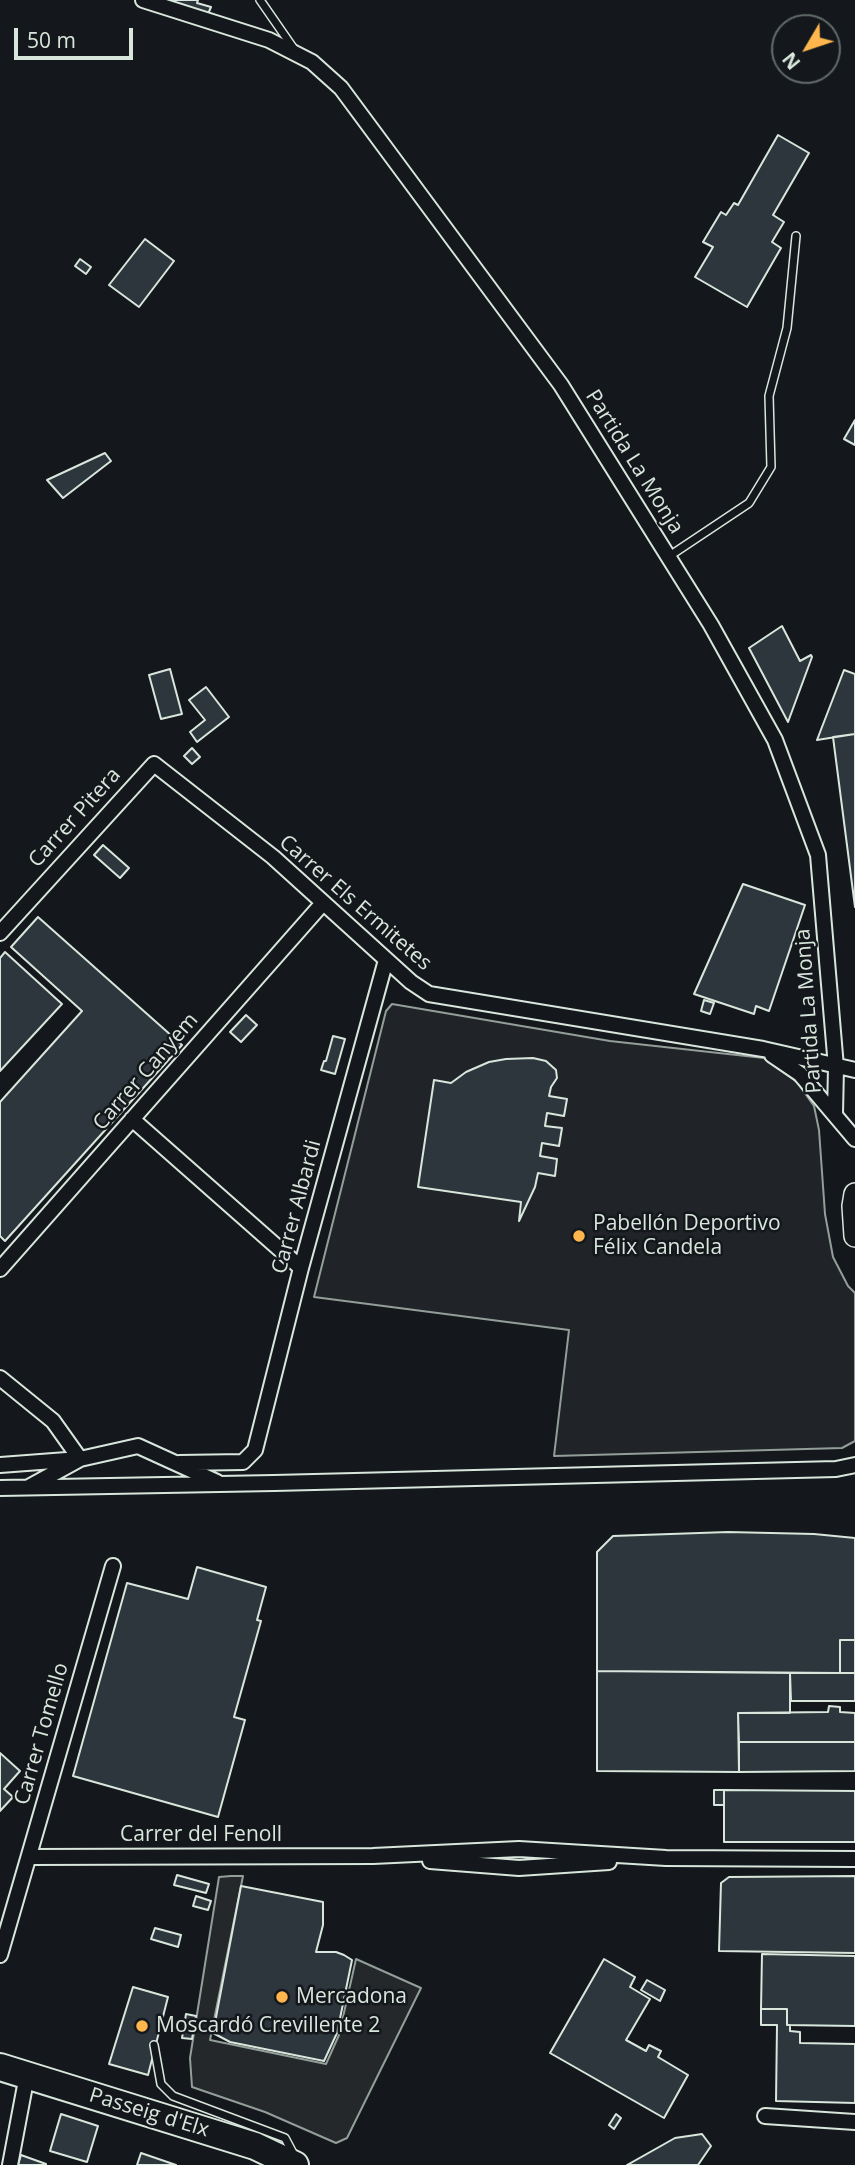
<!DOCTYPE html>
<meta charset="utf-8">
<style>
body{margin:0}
#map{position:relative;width:855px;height:2165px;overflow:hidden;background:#14181c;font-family:"Open Sans",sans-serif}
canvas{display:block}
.north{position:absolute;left:771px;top:14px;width:70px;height:70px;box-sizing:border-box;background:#14181c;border:2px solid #626a69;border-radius:50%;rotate:231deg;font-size:19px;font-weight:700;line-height:28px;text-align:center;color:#d8e6dc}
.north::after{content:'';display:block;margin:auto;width:24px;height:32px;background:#ffb74d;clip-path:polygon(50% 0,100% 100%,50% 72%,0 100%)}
.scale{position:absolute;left:14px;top:28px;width:119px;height:32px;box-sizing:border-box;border:4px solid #d8e6dc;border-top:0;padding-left:9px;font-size:21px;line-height:24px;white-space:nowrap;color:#d8e6dc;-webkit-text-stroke:5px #14181c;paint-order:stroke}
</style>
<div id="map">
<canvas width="855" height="2165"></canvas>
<div class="north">N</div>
<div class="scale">50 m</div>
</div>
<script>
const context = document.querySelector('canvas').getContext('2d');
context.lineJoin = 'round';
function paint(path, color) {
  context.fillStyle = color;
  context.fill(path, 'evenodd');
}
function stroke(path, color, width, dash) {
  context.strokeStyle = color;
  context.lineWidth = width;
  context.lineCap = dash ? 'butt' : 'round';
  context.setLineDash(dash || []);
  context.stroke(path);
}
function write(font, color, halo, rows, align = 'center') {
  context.font = font + ' "Open Sans",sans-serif';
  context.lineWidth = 5;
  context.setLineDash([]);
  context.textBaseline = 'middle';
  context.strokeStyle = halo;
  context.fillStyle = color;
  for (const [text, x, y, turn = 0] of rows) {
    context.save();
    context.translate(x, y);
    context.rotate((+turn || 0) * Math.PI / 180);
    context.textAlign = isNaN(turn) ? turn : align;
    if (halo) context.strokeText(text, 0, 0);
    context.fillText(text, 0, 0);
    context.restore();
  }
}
const green = new Path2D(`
 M392,1004L610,1041L764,1058L797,1082L814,1106L819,1130L825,1214L833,1257L848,1286L855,1293V1441L842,1448L554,1456L569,1330L314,1297L386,1011Z`);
const parking = new Path2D(`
 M231,1876H243L210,2040L326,2064L339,2035L356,1959L421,1988L347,2138L336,2143L265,2112L192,2087L190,2058L219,1877Z`);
const building = new Path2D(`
 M166,0H198L197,3L211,7L208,14Z
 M778,135L809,153L773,215L784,222L772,242L781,248L747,307L695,277L713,247L703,242L721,212L726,215L734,203L738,205Z
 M145,239L174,261L139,307L109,285Z
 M80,259L91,267L86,274L75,266Z
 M855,420V445L844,439Z
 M105,453L111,461L63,498L47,480Z
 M782,626L800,661L811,655L812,657L788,722L749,648Z
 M170,669L182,714L161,719L149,675Z
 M844,670L855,674V734L817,740Z
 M206,687L229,717L197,742L190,732L205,720L189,700Z
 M855,734V907L833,737Z
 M192,748L200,757L192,764L184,756Z
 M103,845L129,868L120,878L94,855Z
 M743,884L805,905L769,1011L756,1006L754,1014L694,994Z
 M38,917L182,1045L5,1241L0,1236V1102L82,1011L11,947Z
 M5,952L62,1004L0,1071V958Z
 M704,1000L714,1003L710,1014L701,1011Z
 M246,1015L257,1025L241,1042L230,1032Z
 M333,1036L345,1039L335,1074L321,1070L324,1061H326Z
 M533,1058L546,1061L556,1070L557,1078L551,1087L549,1096L567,1099L564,1116L547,1113L545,1126L562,1128L559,1146L542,1143L540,1156L557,1159L555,1176L538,1173L535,1187L519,1221L521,1202L418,1187L434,1080L451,1083L466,1072L489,1062L506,1059Z
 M728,1532L814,1534L855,1538V1640H840V1673L597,1671V1552L613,1536Z
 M197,1567L266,1587L257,1620L261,1621L234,1717L245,1720L218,1817L73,1776L127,1583L188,1599Z
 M840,1640H855V1673H840Z
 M597,1671L790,1673V1713H738L739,1772L597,1771Z
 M790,1673H855V1701H791Z
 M829,1706L840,1707V1712L855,1713V1742H739L738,1713L828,1712Z
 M739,1742H855V1771L739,1772Z
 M0,1753L20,1771L4,1789L13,1797L0,1811Z
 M714,1790H724V1805H714Z
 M724,1790L855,1791V1842H724Z
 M177,1875L209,1884L206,1893L174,1885Z
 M855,1876V1953L719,1951L721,1883L729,1877Z
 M241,1886L323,1902V1925L316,1952H336L344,1955L352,1960L337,2033L324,2061L230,2042L213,2033Z
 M196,1896L211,1901L208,1910L193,1906Z
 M155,1928L181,1935L178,1947L151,1939Z
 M762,1954L855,1956V2026L787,2025V2009H761Z
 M604,1959L635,1977L630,1987L650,1999L626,2040L646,2051L649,2045L661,2051L658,2057L688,2075L664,2118L550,2053Z
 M647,1980L665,1990L660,2001L641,1990Z
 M133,1987L168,1997L148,2075L109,2064Z
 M761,2009H787V2025H790V2031L800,2032V2043L855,2044V2103L776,2101L777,2025H761Z
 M186,2014L196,2016L192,2039L182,2038Z
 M61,2114L98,2126L87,2162L50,2151Z
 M616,2114L621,2118L614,2129L609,2125Z
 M702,2134L711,2146L698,2165H627L675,2138Z
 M141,2153L176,2165H137Z
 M21,2155L46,2164V2165H18Z`);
const lane = new Path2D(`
 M260,0L294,49
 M668,557L749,503L771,467L769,396L787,328L796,236
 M154,2045L161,2084L173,2096L285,2138L294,2155`);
const street = new Path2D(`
 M143,0L269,40L312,62L341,88L561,385L711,625L775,740L818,855L836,1067L835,1114
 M0,933L154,764L273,857L411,982L429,994L763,1049L855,1070
 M772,1055L800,1074L855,1139
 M132,1119L301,1268
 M0,1269L323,903
 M0,1378L53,1421L80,1459L0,1465
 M179,1463L243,1462L255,1450L301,1268L386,960
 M29,1487L80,1459L138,1446L217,1482
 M0,1488L274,1483L836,1469L855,1465
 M29,1857L373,1856L519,1849L666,1858L855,1859
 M430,1861L519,1868L609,1862
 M0,1955L113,1566
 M765,2116L855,2122
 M10,2165L27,2075`);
const secondary = new Path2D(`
 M855,1194L853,1206L855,1236`);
const highway = new Path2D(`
 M0,2067L255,2146L295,2165`);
const markers = [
 [579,1236,7,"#ffb74d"],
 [282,1997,7,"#ffb74d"],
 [142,2026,7,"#ffb74d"]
];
const streetNames = [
 ["Partida La Monja",634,462,58],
 ["Carrer Pitera",75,818,-48],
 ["Carrer Els Ermitetes",355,903,41],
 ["Partida La Monja",809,1011,-94],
 ["Carrer Canyem",146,1072,-49],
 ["Carrer Albardi",297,1207,-75],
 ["Carrer Tomello",42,1734,-74],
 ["Carrer del Fenoll",201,1835],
 ["Passeig d'Elx",149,2113,17]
];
const poiNames = [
 ["Pabellón Deportivo",593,1224],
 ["Félix Candela",593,1248],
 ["Mercadona",296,1997],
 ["Moscardó Crevillente 2",156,2026]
];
paint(green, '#202428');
stroke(green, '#939e99', 2);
paint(parking, '#24282b');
stroke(parking, '#939e99', 2);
paint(building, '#2c363c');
stroke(building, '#d8e6dc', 2);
stroke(lane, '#d8e6dc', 10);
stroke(street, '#d8e6dc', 18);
stroke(secondary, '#d8e6dc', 24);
stroke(highway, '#d8e6dc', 30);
stroke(lane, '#14181c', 7);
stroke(street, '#14181c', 14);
stroke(secondary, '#14181c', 21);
stroke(highway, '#14181c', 26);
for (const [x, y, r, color] of markers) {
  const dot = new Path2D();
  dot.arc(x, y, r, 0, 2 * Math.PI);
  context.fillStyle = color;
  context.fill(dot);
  stroke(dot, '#14181c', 2.5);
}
write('21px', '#d8e6dc', '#14181c', streetNames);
write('21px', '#d8e6dc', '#14181c', poiNames, 'left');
</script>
